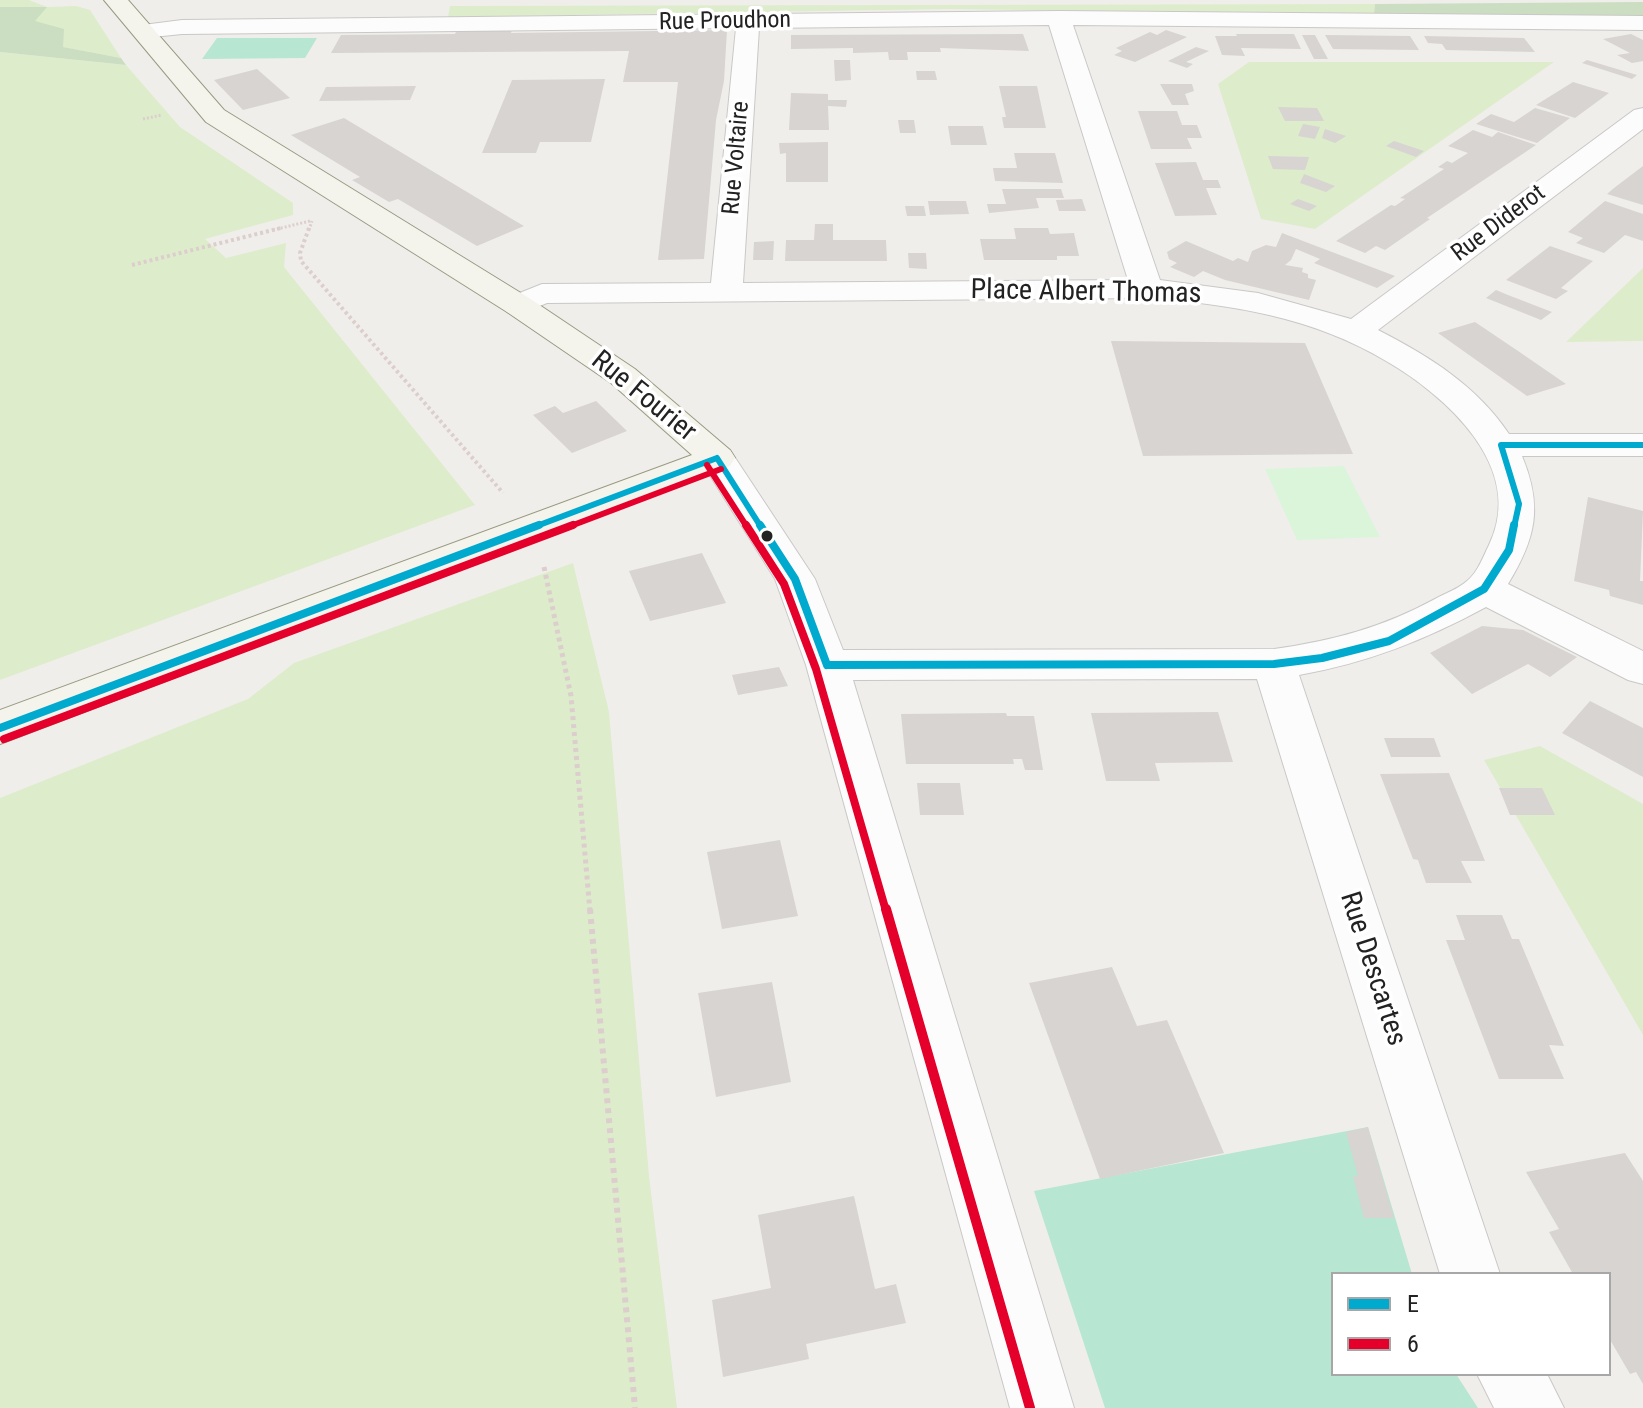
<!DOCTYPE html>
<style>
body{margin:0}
#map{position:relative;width:1643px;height:1408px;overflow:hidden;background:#f0eeeb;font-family:"Roboto Condensed",sans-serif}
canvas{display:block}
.legend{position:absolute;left:1331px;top:1272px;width:280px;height:104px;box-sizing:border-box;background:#fff;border:2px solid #a7a7a7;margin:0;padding:10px 14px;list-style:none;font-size:24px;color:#222}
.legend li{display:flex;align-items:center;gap:16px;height:40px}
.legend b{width:40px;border:2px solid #a7a7a7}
</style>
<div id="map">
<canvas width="1643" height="1408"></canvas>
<ul class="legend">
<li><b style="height:10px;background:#00a9ce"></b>E</li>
<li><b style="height:10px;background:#e4002b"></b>6</li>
</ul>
</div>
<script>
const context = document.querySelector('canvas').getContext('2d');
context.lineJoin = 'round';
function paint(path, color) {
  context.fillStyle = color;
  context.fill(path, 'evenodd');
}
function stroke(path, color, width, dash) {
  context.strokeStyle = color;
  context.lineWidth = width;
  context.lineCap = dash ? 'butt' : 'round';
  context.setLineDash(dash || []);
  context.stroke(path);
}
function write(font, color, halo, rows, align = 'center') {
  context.font = font + ' "Roboto Condensed",sans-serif';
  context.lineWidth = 7;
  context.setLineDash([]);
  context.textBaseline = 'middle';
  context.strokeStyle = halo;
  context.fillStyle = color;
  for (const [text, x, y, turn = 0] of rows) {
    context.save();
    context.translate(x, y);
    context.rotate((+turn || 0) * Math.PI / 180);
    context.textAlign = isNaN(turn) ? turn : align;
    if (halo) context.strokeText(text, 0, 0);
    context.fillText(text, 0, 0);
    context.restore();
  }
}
const grass = new Path2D(`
 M0,0H29L47,7L76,6L90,10L121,58L62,47L34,21L46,7H0Z
 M1375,4L1374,14L946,9L448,17L450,6Z
 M0,52L126,65L180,127L293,203V215L205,239L226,258L286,243L284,267L475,505L0,680Z
 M1249,62H1554L1315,229L1261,219L1218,84Z
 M1643,268V341L1566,342Z
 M573,563L609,712L649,1176L677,1408H0V798L248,699L294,663Z
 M1540,746L1643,804V1035L1484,760Z`);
const forest = new Path2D(`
 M1643,2V16L1374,14L1375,4Z
 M0,7H47L35,21L64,29L63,47L121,58L126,65L0,52Z`);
const park = new Path2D(`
 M1344,466L1380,537L1297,540L1265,469Z`);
const pitch = new Path2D(`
 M217,38H317L305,58L202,59Z
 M1368,1127L1412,1274H1333V1374H1456L1478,1408H1105L1034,1191Z`);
const building = new Path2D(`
 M457,30H512L511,33L727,30L724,81L716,120L704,259L658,260L678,82H623L629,51L331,53L341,35L455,34Z
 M1166,30L1187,37L1135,62L1114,55L1122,51L1116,48L1150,32L1157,35Z
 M1023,34L1029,51L940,48L941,52H907L908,60H889L888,52L853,53V48L791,49V35Z
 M1236,34H1294L1301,49L1241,48L1245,56L1222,55L1215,36H1237Z
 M1631,34L1643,40V61L1632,63L1617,55L1630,53L1603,39Z
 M1302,35H1315L1328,59H1314Z
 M1325,35L1410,36L1419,50L1333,49Z
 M1424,36L1524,38L1535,52L1446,50L1442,44L1428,43Z
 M1196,47L1209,51L1186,62L1193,64L1187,68L1168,61Z
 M834,60H850L851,80L835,81Z
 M1587,60L1637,75L1632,79L1582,63Z
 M257,69L290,98L243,110L214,80Z
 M916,71H935L937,80H917Z
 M605,79L591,142H540L536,153H482L512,80Z
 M1573,82L1609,93L1575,118L1536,105Z
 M1160,84H1192L1194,91L1185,94L1189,105H1172Z
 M416,86L410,100L319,101L326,87Z
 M999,86H1037L1046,128H1004L1002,117H1006Z
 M791,93L828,94V100H847L846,107L828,106L829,130H789Z
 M1278,107L1317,108L1324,121H1285Z
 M1535,108L1570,118L1537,143L1476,124L1491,114L1514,122Z
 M1138,111H1177L1182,125H1197L1202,138H1187L1192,149H1151Z
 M344,118L512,219L524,226L477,246L398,199L389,202L352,180L360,177L291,135Z
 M898,120H914L916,133H900Z
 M1303,124L1320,127L1315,139L1298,136Z
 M948,126H983L987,145H951Z
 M1325,129L1346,136L1335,143L1322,138Z
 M1473,130L1492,137L1498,132L1536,145L1427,218L1430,219L1385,250L1376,246L1365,253L1336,241L1391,205L1395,206L1405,199L1400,198L1444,169L1438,167L1447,161L1452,163L1468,153L1448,146Z
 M1394,141L1424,151L1416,157L1386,146Z
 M828,142V182H786V153L780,154L779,143Z
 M1014,153H1055L1063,183L995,181L993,168H1017Z
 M1268,156L1309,157L1305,170L1273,169Z
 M1196,162L1203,180H1218L1221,188H1206L1217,215L1175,216L1155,163Z
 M1643,166V205L1607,194L1614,188Z
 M1304,174L1335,186L1326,192L1300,183Z
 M1002,189H1061L1064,198H1036L1039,208L989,213L987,204H1006Z
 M1082,199L1086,211H1059L1056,200Z
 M1298,199L1317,206L1309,211L1290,204Z
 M928,201H966L969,214L930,215Z
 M1605,201L1643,214V241L1625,235L1604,253L1576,243L1583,238L1568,232Z
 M905,206H924L926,216H907Z
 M815,224H833V240H886L887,261H785L786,240H814Z
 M1014,228H1048L1050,234L1074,233L1079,256H1057V260H984L980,239H1016Z
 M1282,233L1332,252L1395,276L1377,288L1314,263L1320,259L1296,249L1291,260L1285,265L1303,268L1302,272L1308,274V278L1316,280L1309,300L1225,280L1203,271L1194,277L1170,267L1177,263L1169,259L1167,252L1186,241L1233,261L1238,258L1248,262L1252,251L1266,245L1276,247Z
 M774,241L773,260H753L754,242Z
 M1550,246L1593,261L1561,288L1568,291L1556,299L1506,280Z
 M908,253H926L927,269L909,268Z
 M1496,290L1508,295L1552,312L1541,320L1486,298Z
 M1475,322L1521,353L1566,384L1527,396L1438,333Z
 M1111,341L1305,343L1353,454L1143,456Z
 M596,401L627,431L572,453L533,415L555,406L563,413Z
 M1588,497L1643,511L1640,581H1643V605L1610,596L1609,590L1574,581Z
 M702,553L726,603L650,621L629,571Z
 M1482,626L1523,630L1577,657L1550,677L1528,664L1472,694L1430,653Z
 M779,667L788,686L738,695L732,675Z
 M1590,701L1643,728V777L1562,733Z
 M1218,712L1233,762L1155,763L1160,781H1106L1091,713Z
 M1006,713L1007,716H1034L1043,770H1025L1022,759H1013L1014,764H906L901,714Z
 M1384,738H1434L1441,757H1391Z
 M1449,773L1485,861H1461L1472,883H1426L1418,860L1413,859L1380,774Z
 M917,783H960L964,815H920Z
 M1499,788H1542L1555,815H1510Z
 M780,840L798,916L722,929L707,852Z
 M1456,915H1502L1512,939H1519L1564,1046L1549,1045L1564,1079H1499L1446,940H1465Z
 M1112,967L1137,1026L1167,1020L1224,1153L1100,1179L1029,983Z
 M772,982L791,1082L716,1097L698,993Z
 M1368,1127L1394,1218H1364L1353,1176H1358L1346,1132Z
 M1625,1153L1643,1181V1384L1636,1372L1630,1374L1609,1338V1274H1573L1549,1232L1559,1229L1526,1172Z
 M854,1196L875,1289L896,1284L906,1323L806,1344L809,1359L723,1377L712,1300L771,1288L758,1215Z`);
const pathFar3 = new Path2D(`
 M143,119L162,115
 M273,230L310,221
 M309,230L312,221`);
const pathFar2 = new Path2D(`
 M309,228L300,253L301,261L503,493
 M132,265L281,228`);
const pathFar1 = new Path2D(`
 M544,567L571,696L590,911`);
const path = new Path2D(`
 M590,909L635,1408`);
const minor = new Path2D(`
 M1059,11L1643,16V30L1073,25L1160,280L1258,293L1351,319L1634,110L1643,108V129L1378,330C1429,356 1477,386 1509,434H1643V456H1522C1543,507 1536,538 1508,584L1643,651V684L1628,680L1486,607C1425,640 1367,663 1299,675L1500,1274H1440L1257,679L853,680L1074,1408H1010L806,665L775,579L699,458L704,450L717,447L730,450L815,579L843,650L1274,649C1332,641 1384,627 1435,599C1446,593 1458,589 1467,581C1478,572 1483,557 1489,545C1527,467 1445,395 1386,361C1313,317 1230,304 1147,298L547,303L518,315L507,312L502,305L507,298L542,284L711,283L736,28L182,34L143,38L135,36L131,31L135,26L182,20ZM1049,25L1128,280L743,283L759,28Z
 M1477,1374H1547L1564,1408H1494Z`);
const secondary = new Path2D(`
 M104,0H128L224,110L529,298L635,369L730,450L735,458L730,466L0,744V710L692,455L611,383L507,312L206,122Z`);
const bus1Far1 = new Path2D(`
 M1501,445H1643
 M1501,445L1519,504L1514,527
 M717,458L761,527
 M534,527L717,458`);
const bus1 = new Path2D(`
 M760,525L795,579L827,665
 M827,665L1274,664L1322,658L1389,641L1484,589L1509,550L1514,525
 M0,728L539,525`);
const bus2Far2 = new Path2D(`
 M707,465L747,527
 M568,527L721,469`);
const bus2Far1 = new Path2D(`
 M746,525L784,584L816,669L886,911
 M4,739L573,525`);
const bus2 = new Path2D(`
 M886,909L1030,1408`);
const markers = [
 [767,536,7,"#222"]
];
const farStreetnames = [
 ["Rue Proudhon",725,22,-1],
 ["Rue Voltaire",737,158,-85],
 ["Rue Diderot",1499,224,-37]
];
const streetNames = [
 ["Place Albert Thomas",1086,293,1],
 ["Rue Fourier",643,397,39],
 ["Rue Descartes",1372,969,72]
];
paint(grass, '#ddeccb');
paint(forest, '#cbdec1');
paint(park, '#daf5da');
paint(pitch, '#b7e6d2');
paint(building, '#d7d4d2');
stroke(minor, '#c9c8c7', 2);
stroke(secondary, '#999a82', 2);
stroke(pathFar3, '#dccecd', 3, [2, 2]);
stroke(pathFar2, '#dccecd', 4, [3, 3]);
stroke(pathFar1, '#dccecd', 5, [4, 4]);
stroke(path, '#dccecd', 6, [5, 5]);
paint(minor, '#fdfcfc');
paint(secondary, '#f4f4ed');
stroke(bus1Far1, '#00a9ce', 6);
stroke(bus1, '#00a9ce', 8);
stroke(bus2Far2, '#e4002b', 6);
stroke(bus2Far1, '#e4002b', 8);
stroke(bus2, '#e4002b', 10);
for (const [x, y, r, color] of markers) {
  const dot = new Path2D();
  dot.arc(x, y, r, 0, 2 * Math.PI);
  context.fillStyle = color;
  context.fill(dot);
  stroke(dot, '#fff', 3);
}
write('24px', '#222', '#fff', farStreetnames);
write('28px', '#222', '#fff', streetNames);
</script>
